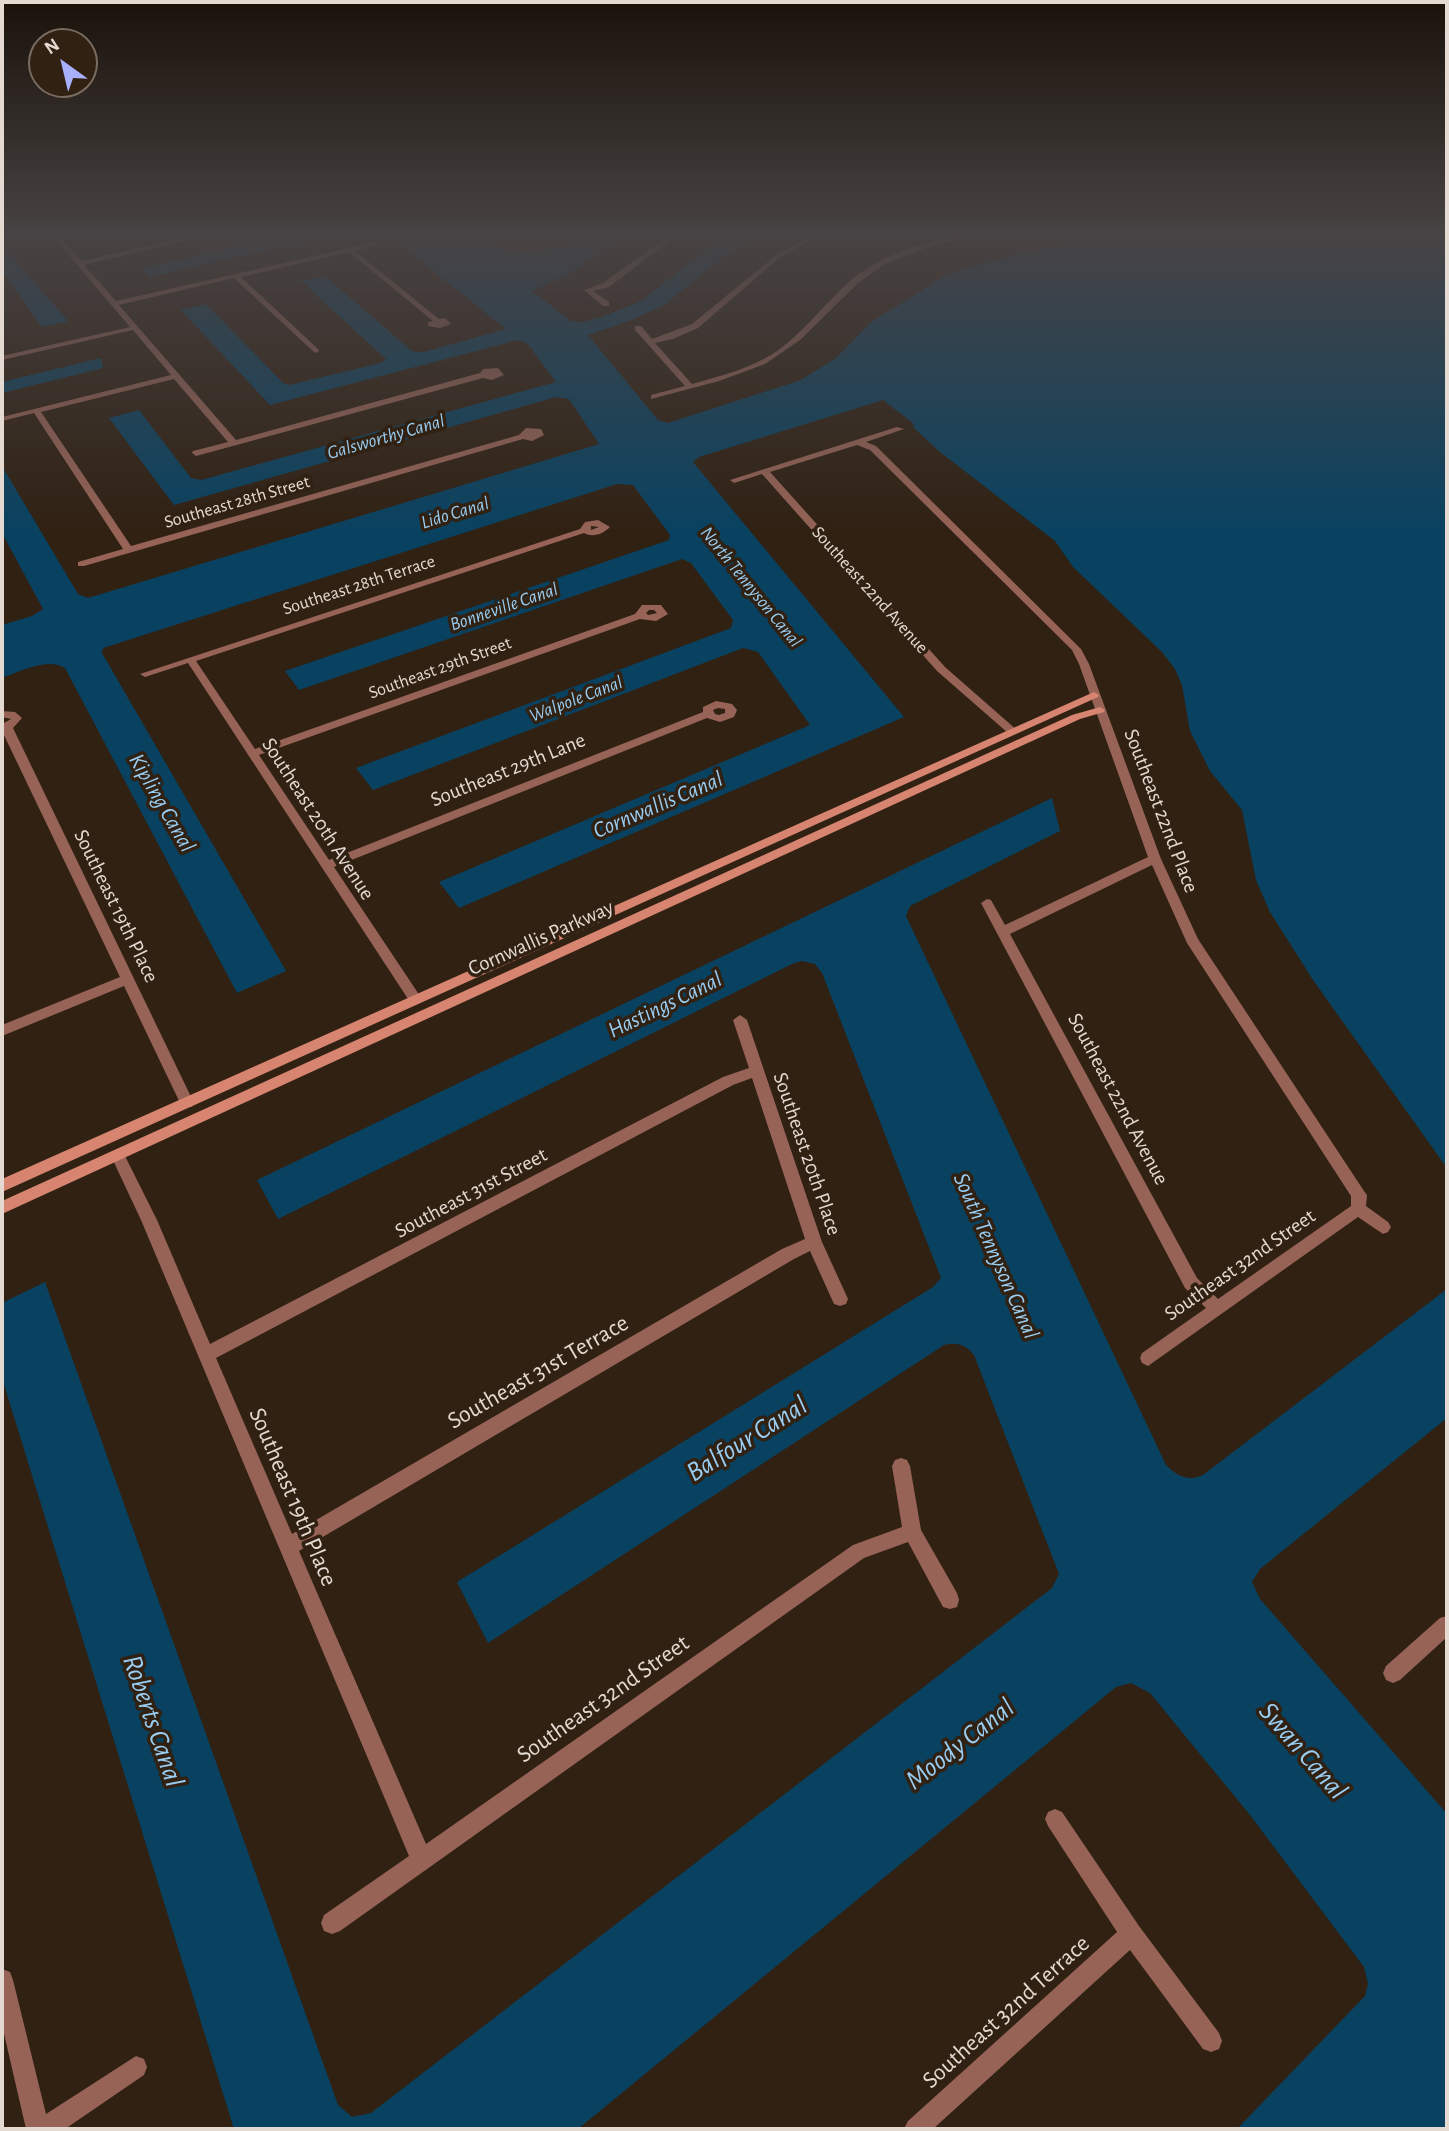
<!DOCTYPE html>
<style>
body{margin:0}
#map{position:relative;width:1449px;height:2131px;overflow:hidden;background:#302113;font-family:"Alegreya Sans",sans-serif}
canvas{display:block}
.frame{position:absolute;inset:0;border:4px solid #e4dad1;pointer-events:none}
.north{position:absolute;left:28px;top:28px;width:70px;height:70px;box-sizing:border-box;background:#302113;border:2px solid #786b5f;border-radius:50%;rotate:326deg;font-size:19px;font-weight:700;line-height:28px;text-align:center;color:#e4dad1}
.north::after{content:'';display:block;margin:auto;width:24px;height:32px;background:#a8b0fc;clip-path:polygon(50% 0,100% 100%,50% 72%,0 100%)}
</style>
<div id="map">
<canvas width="1449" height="2131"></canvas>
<div class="frame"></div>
<div class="north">N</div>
</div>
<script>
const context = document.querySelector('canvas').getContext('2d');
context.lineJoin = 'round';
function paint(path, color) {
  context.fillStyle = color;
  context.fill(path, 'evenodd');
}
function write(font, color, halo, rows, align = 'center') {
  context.font = font + ' "Alegreya Sans",sans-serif';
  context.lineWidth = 7;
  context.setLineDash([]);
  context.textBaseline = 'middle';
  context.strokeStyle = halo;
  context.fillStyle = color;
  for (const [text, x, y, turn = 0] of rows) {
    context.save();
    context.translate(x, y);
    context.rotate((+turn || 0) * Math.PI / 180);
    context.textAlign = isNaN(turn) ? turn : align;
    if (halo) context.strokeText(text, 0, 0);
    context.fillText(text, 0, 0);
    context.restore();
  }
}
const water = new Path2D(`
 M293,234H336L150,277L142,268Z
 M387,234H461L497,248L523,252L565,248L598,234H624L569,274L532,291L571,321L583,322L602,317L641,301L706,250L732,234H760L725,256L664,305L629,321L588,335L658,420L668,423L801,380L836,358L870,323L946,275L1025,251L1094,243L1109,234H1447V1168L1313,980L1270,912L1256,880L1242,810L1210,771L1190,731L1182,685L1175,669L1162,652L1073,567L1055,541L940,452L914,428L913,423L883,400L699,457L693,462L904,717L459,908L439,882L810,725L758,652L743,648L373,790L356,768L731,628L733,620L691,563L682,559L299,690L285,671L669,540L670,535L633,485L617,484L103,648L102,653L286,971L237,993L65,668C47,657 20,672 2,678V625L32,616L43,609L2,533V466L78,594L88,598L599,444L569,399L556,397L174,505L109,418L139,410L191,478L201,480L556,382L527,343L518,340L270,405L181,310L206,304L283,383L289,385L381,363L386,359L301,281L325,276L413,352H424L506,329Z
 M9,253L68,321L42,327L2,271V254Z
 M101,358L103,368L2,393V382Z
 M1052,798L1060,831L910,906L906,916L1166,1465C1177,1476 1188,1482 1203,1475L1447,1289V1418L1260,1569L1252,1582L1260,1599L1447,1814V2129H1237L1365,1996L1368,1984L1364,1967L1250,1815L1150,1693L1131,1683L1116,1687L578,2129H234L2,1378V1303L45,1282L338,2105L352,2117L371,2113L1052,1588L1059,1574L974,1355C965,1344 957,1342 944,1345L488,1643L457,1582L933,1287L941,1278L822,973L815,964L802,961L792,964L278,1219L257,1180Z`);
const street = new Path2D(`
 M51,234H58L81,261L201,234H215L84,265L116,301L380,241L382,244L355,251L439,319L445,318L451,324L440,328L428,326V322L433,321L349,252L241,277L318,349L319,351L315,353L234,278L119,305L236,440L480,373L483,369L498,368L504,375L492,380L483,378L196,456L192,453L193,451L228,442L174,379L41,412L131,546L519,435L526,428L541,429L544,435L532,441L523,439L84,566H78V562L123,549L34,413L2,421V417L171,375L133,330L2,360V356L130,327Z
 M671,234H679L609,287L593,291L609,302V306H603L584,290L603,283Z
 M815,234H824L779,258L698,328L673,339L655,343L692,384C721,376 752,368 777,351C805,331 825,303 851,280C888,250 940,234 987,234L934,245L885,264L857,284L800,340L765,364L719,381L651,399V395L685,386L635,330V326H641L652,339L692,324L775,256Z
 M897,427L904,429L866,442L876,446L1081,649L1089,664L1161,859L1198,939L1364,1191L1367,1195L1366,1206L1388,1222L1391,1227L1388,1232L1383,1234L1358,1217L1148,1366L1142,1363L1140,1358L1142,1353L1206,1308L1185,1288L981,903L987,899L991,900L1005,925L1148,857L1079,664L1072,650L870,450L857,445L770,472L945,667L1018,731L1016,733H1008L937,671L762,474L734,483L730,480ZM1152,865L1187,943L1351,1196V1206L1218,1299L1197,1278L1010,934Z
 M598,520L610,527C603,534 593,538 584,533L196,661L255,749L635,614L642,605H661L668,614L656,621L640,619L259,755L329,860L703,712V707L716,701L732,704L737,710L734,717L720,722L707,718L334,867L422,999L415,1004L410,1002L188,663L145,677L140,674L580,529L585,522ZM591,526L599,527L591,530ZM649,610H654L657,613L648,615L646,613ZM718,708L725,709V713L719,715L715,714L713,710Z
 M2,711L15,712L22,718L13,728L194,1103L192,1107H182L124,986L2,1036V1025L120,977L2,731V724L11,719L2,717Z
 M740,1015L747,1020L822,1242L848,1299L846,1304L840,1306L834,1304L810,1251L794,1259L299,1551L426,1844L853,1545L902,1527L892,1466L895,1460L901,1458L907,1460L910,1466L921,1530L957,1593L959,1600L957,1607L950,1609L943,1607L908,1542L864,1558L340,1931L332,1934L324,1931L321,1923L324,1915L409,1856L141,1220L111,1156L113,1152L118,1150L123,1152L157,1220L210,1344L723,1077L749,1068L733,1020ZM752,1078L805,1239L782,1249L292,1534L216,1358L733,1085Z
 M1447,1616V1637L1400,1680L1393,1683L1386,1680L1383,1673L1386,1666L1440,1618Z
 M1055,1809L1062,1812L1139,1926L1219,2033L1222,2041L1219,2049L1211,2052L1203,2049L1130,1950L933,2129H904L908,2121L1117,1932L1048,1826L1045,1819L1048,1812Z
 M2,1969L10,1972L13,1980L46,2114L136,2056L144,2059L147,2067L144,2075L65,2129H26L2,2025Z`);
const secondary = new Path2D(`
 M2,234H10L2,238Z
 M1094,692L1099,695L1098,697L2,1192V1179Z
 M1100,707L1105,710L1104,712L1080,719L2,1214V1201L1072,715Z`);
const farStreetnames = [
 ["Southeast 28th Street",237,502,-16],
 ["Southeast 28th Terrace",359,585,-18],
 ["Southeast 22nd Avenue",870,590,48],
 ["Southeast 29th Street",440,668,-20]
];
const farWaternames = [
 ["Galsworthy Canal",386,437,-16],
 ["Lido Canal",455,513,-17],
 ["North Tennyson Canal",751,587,51],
 ["Bonneville Canal",504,607,-19],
 ["Walpole Canal",576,699,-21]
];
const streetNames = [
 ["Southeast 29th Lane",508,770,-22],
 ["Southeast 22nd Place",1161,811,69],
 ["Southeast 20th Avenue",318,819,57],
 ["Southeast 19th Place",116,906,64],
 ["Cornwallis Parkway",541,938,-24],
 ["Southeast 22nd Avenue",1118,1099,62],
 ["Southeast 20th Place",807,1154,71],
 ["Southeast 31st Street",471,1193,-28],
 ["Southeast 32nd Street",1240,1265,-35]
];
const waterNames = [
 ["Kipling Canal",162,803,60],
 ["Cornwallis Canal",658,805,-23],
 ["Hastings Canal",665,1005,-26],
 ["South Tennyson Canal",996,1256,66]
];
const nearStreetnames = [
 ["Southeast 31st Terrace",538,1372,-30],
 ["Southeast 19th Place",293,1497,67],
 ["Southeast 32nd Street",603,1699,-35],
 ["Southeast 32nd Terrace",1006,2012,-42]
];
const nearWaternames = [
 ["Balfour Canal",747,1439,-32],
 ["Roberts Canal",153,1721,71],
 ["Moody Canal",960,1744,-38],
 ["Swan Canal",1303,1751,49]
];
paint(water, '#094261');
paint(street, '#966356');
paint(secondary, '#d78570');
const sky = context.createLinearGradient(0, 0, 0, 533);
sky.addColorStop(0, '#1a120a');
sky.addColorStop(0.44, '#484344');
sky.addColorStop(1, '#48434400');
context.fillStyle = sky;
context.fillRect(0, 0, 1449, 533);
write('18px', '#e4dad1', '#302113', farStreetnames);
write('italic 19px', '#99cdf2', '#302113', farWaternames);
write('21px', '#e4dad1', '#302113', streetNames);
write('italic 23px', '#99cdf2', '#302113', waterNames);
write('24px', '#e4dad1', '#302113', nearStreetnames);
write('italic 28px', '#99cdf2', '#302113', nearWaternames);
</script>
